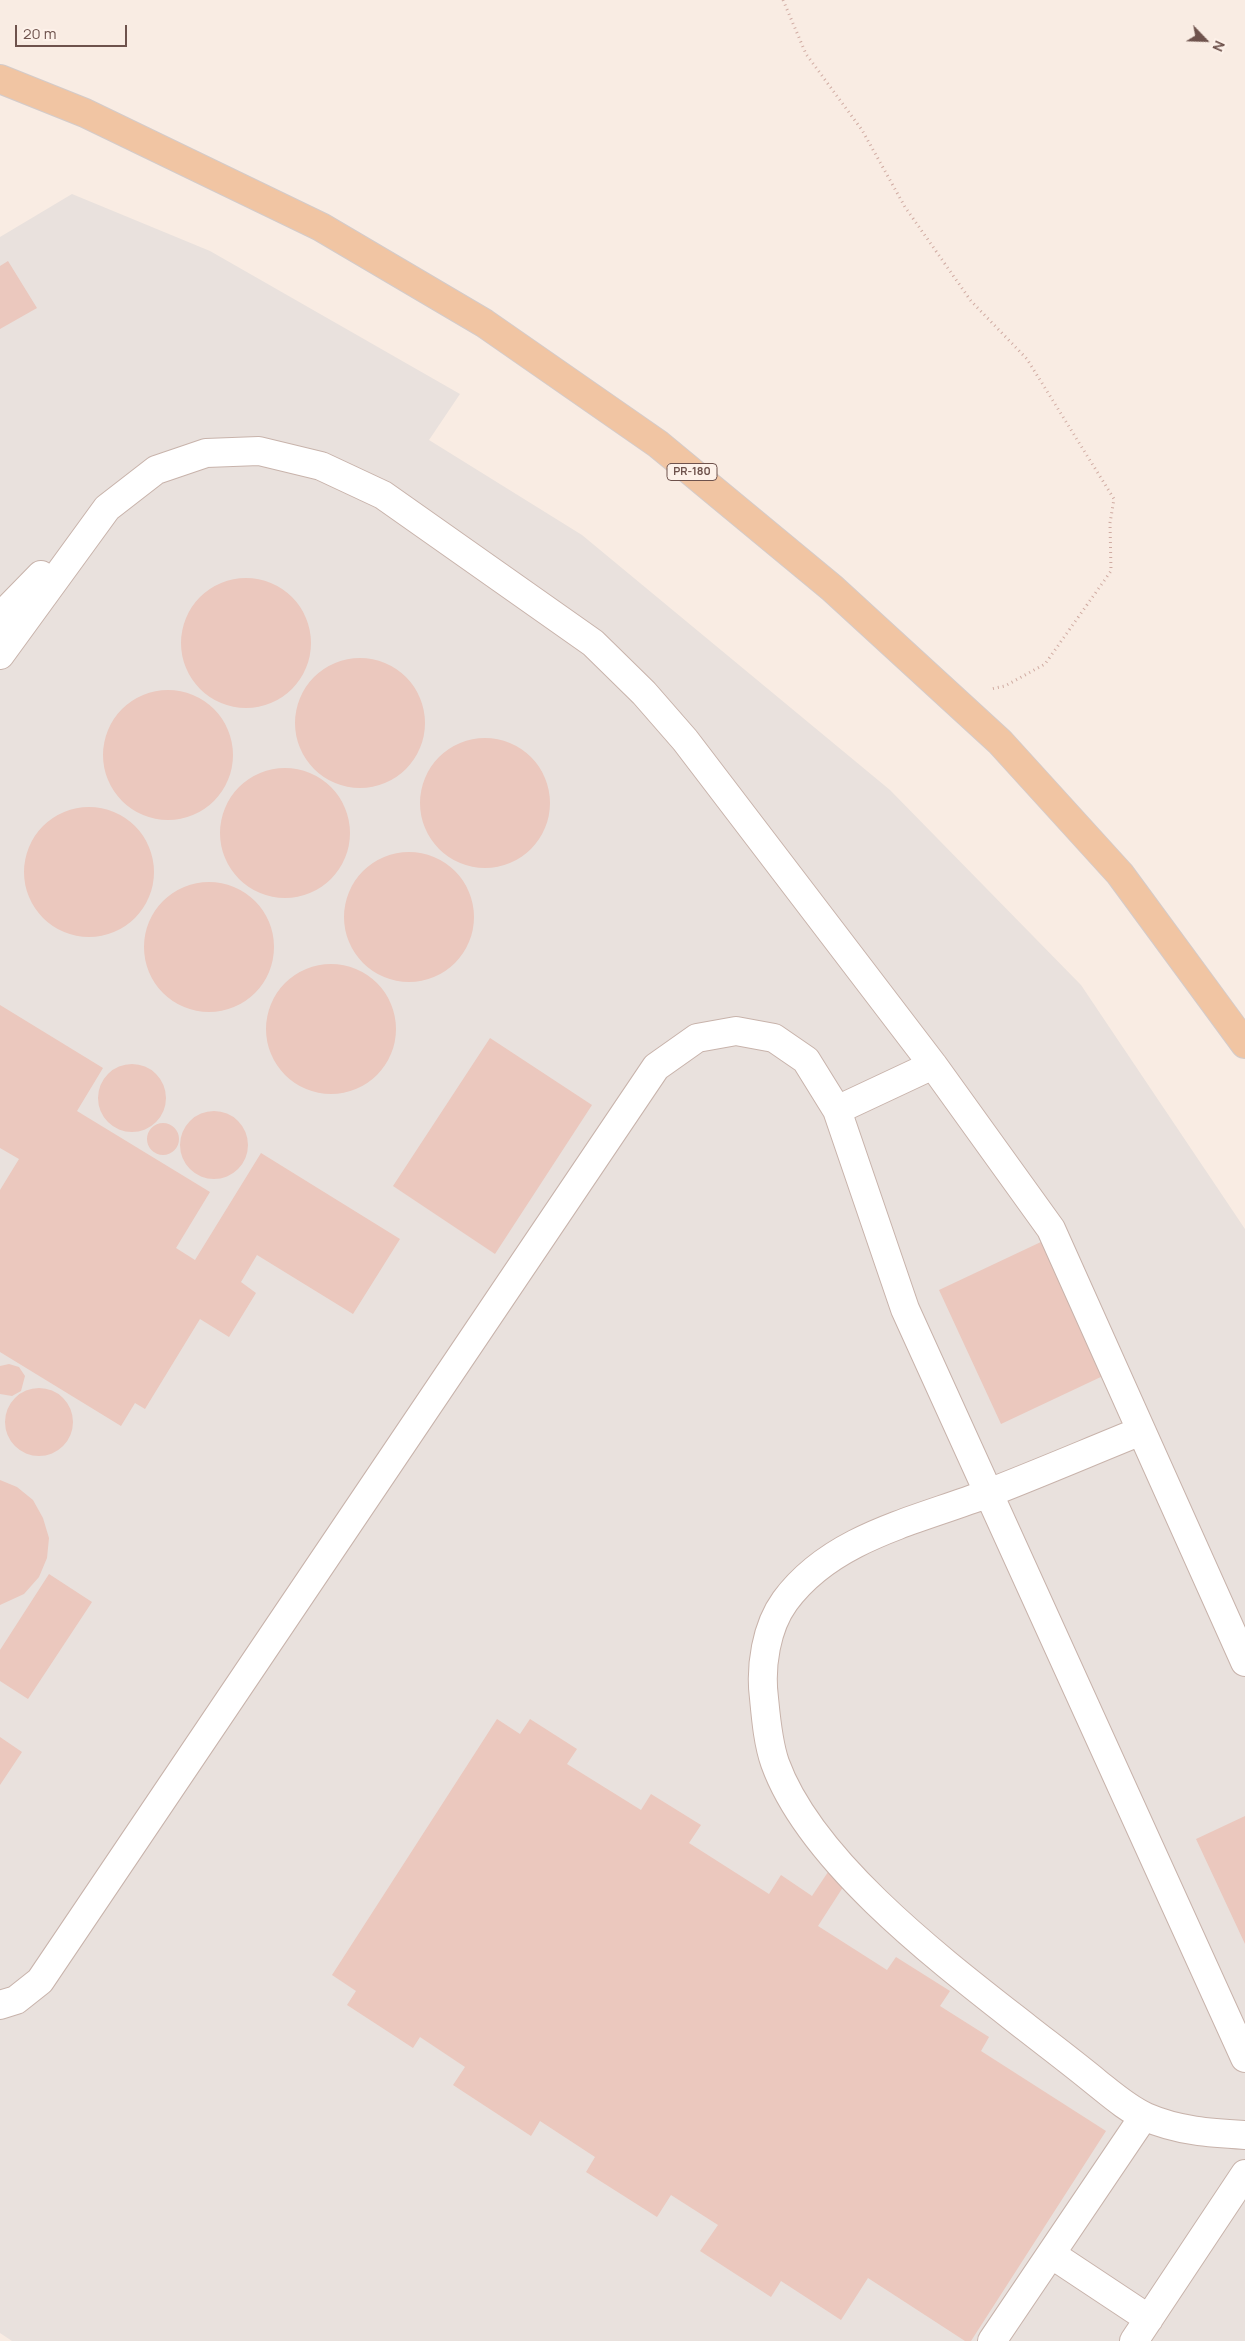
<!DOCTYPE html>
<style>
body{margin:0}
#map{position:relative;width:1245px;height:2341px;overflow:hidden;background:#f9ece3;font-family:Manrope,sans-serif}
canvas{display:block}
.north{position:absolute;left:1180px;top:15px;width:50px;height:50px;-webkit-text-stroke:4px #fdf1e9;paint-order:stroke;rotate:114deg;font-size:14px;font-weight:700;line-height:20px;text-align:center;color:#6e524c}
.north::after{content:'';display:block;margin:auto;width:18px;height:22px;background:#6e524c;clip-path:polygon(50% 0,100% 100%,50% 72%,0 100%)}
.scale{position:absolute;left:15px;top:25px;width:112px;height:22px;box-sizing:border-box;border:2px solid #6e524c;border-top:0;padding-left:6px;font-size:15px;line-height:18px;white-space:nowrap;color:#6e524c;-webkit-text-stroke:4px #fdf1e9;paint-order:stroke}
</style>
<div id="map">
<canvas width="1245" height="2341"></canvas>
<div class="north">N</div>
<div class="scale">20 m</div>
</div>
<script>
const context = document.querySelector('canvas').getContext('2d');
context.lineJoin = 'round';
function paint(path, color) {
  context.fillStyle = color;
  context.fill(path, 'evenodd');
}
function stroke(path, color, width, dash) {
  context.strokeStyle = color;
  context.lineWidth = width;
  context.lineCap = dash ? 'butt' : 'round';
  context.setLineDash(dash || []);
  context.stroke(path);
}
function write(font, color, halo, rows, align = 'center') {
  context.font = font + ' Manrope,sans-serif';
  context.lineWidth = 4;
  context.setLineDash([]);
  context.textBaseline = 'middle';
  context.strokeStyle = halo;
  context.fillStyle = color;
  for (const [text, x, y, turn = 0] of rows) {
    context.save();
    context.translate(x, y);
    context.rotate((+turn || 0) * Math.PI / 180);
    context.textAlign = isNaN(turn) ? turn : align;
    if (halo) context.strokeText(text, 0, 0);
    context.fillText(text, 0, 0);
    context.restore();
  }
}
const industrial = new Path2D(`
 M72,194L210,251L460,394L429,440L582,535L890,790L1081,985L1245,1229V2341H12L0,2333V237Z`);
const building = new Path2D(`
 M8,261L37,308L0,329V266Z
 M181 643a65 65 0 1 1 130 0a65 65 0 1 1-130 0Z
 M295 723a65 65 0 1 1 130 0a65 65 0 1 1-130 0Z
 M103 755a65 65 0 1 1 130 0a65 65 0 1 1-130 0Z
 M420 803a65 65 0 1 1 130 0a65 65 0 1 1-130 0Z
 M220 833a65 65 0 1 1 130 0a65 65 0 1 1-130 0Z
 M24 872a65 65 0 1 1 130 0a65 65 0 1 1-130 0Z
 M344 917a65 65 0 1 1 130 0a65 65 0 1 1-130 0Z
 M144 947a65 65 0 1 1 130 0a65 65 0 1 1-130 0Z
 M266 1029a65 65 0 1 1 130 0a65 65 0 1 1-130 0Z
 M0,1005L103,1068L77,1111L210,1192L176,1248L195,1260L261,1153L400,1239L353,1314L257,1255L241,1282L256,1293L229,1337L200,1319L145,1409L135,1403L121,1426L0,1352V1190L19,1159L0,1148Z
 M490,1038L592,1105L495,1254L393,1186Z
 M98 1098a34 34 0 1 1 68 0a34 34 0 1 1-68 0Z
 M180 1145a34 34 0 1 1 68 0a34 34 0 1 1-68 0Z
 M147 1139a16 16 0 1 1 32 0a16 16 0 1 1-32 0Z
 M1043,1241L1105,1375L1001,1424L939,1290Z
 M9,1364L19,1367L25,1376L21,1391L12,1396L0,1394V1366Z
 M5 1422a34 34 0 1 1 68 0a34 34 0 1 1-68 0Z
 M0,1480L17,1487L33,1500L43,1518L49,1538L47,1558L39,1577L24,1594L0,1605Z
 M49,1574L92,1602L28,1699L0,1681V1650Z
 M497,1719L520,1734L530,1719L577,1749L567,1764L641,1810L651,1794L701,1825L689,1843L769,1894L781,1875L812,1896L830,1869L847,1881L818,1926L887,1970L896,1957L950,1991L940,2006L989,2037L981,2051L1106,2131L971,2341H965L868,2278L841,2320L781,2281L771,2297L700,2251L718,2225L671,2195L657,2217L586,2172L595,2157L540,2121L531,2136L453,2085L465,2067L420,2037L413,2048L347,2005L356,1991L332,1975Z
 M0,1737L22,1752L0,1785Z
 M1245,1816V1944L1196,1839Z`);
const path = new Path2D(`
 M783,0L806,54L862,130L905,207L971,301L1027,359L1114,499L1110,523L1111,571L1045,664L1005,686L991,689`);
const minor = new Path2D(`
 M0,617L41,575
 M0,655L107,508L156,470L206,453L259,451L321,466L383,495L593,643L644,693L685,740L933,1065L1051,1229L1245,1662
 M837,1110L905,1309L1245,2058
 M1141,1431C1089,1452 1038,1474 986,1494C916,1521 832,1537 785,1601C766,1627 760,1667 764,1698C766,1719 768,1743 775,1763C811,1863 944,1963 1027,2028C1050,2046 1074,2064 1097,2083C1112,2095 1128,2109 1146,2117C1178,2131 1211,2133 1245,2135
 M0,2005L16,2000L40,1981L656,1067L697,1038L736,1031L774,1038L806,1060L837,1110L933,1065
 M1051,2254L1149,2319
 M992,2341L1144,2116
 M1134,2341L1245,2174`);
const major = new Path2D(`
 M0,79L85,113L321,227L484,323L658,444L832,588L1000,742L1120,874L1245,1044`);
const shields = [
 [692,472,50]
];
const shieldNames = [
 ["PR-180",692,472]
];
paint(industrial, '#e9e1dd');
paint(building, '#ebc8be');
stroke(minor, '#c8b3ab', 30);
stroke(major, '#d4cbc9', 30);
stroke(path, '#d0aba2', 3, [1, 4]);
stroke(minor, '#fff', 28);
stroke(major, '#f1c5a3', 28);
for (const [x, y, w] of shields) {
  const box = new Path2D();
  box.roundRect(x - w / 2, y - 8.5, w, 17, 4);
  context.fillStyle = '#fdf1e9';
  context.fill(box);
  stroke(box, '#6e524c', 1);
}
write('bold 11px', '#6e524c', null, shieldNames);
</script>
